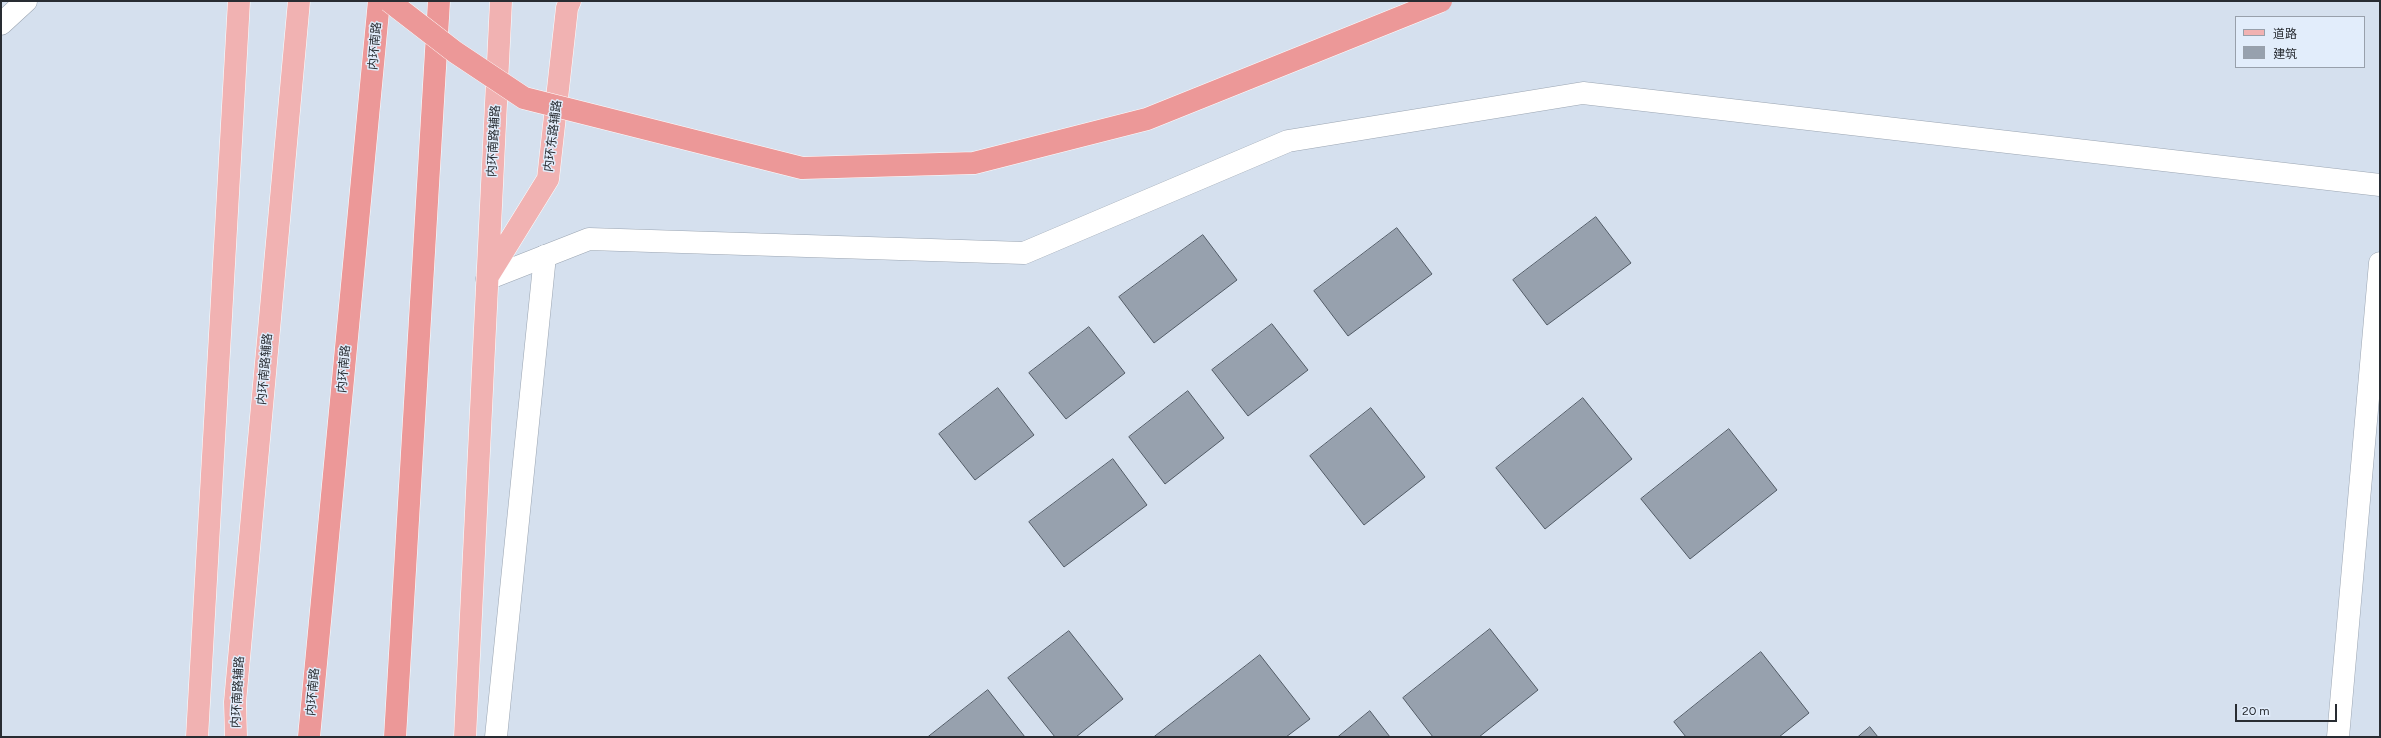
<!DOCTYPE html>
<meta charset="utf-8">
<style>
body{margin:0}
#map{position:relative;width:2381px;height:738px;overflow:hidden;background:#d5e0ee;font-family:Figtree,"Noto Sans SC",sans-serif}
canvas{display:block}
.frame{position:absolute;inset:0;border:2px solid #282c32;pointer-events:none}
.legend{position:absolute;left:2235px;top:16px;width:130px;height:52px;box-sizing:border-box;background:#e2edfb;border:1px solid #98a0ab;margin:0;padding:5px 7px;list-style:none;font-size:12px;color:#282c32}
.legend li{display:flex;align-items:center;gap:8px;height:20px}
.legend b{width:20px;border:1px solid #98a0ab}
.scale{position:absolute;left:2235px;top:704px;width:102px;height:18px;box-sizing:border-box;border:2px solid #282c32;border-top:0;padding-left:5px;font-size:12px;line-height:14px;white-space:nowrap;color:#282c32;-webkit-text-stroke:3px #e2edfb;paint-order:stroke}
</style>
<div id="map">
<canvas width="2381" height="738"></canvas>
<div class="frame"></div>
<ul class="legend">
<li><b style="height:5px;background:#f1b2b2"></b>道路</li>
<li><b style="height:11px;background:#97a1ae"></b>建筑</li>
</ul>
<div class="scale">20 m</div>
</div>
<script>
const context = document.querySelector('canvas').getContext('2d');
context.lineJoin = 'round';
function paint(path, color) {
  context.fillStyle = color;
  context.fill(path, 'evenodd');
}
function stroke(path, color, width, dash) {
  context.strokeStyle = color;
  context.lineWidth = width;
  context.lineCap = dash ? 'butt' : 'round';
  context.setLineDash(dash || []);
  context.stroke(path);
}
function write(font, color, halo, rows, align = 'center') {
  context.font = font + ' Figtree,"Noto Sans SC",sans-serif';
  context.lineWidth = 3;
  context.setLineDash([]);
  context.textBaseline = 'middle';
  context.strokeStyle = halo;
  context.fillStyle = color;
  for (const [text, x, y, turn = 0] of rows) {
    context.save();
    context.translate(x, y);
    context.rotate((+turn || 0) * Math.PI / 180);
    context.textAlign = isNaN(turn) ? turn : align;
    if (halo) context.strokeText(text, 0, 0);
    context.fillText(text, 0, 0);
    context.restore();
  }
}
const building = new Path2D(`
 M1596,217L1631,263L1547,325L1513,280Z
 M1397,228L1432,274L1348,336L1314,291Z
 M1203,235L1237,280L1154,343L1119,297Z
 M1272,324L1308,370L1248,416L1212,370Z
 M1089,327L1125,373L1066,419L1029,373Z
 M998,388L1034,435L975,480L939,434Z
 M1188,391L1224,438L1165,484L1129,437Z
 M1583,398L1632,459L1545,529L1496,468Z
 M1371,408L1425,477L1364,525L1310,456Z
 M1729,429L1777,490L1690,559L1641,499Z
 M1113,459L1147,505L1064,567L1029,522Z
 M1490,629L1538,690L1479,737H1433L1403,698Z
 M1069,631L1123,699L1076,737H1055L1008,678Z
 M1761,652L1809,713L1779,737H1686L1674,722Z
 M1260,655L1310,719L1286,737H1154Z
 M988,690L1025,737H928Z
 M1370,711L1390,737H1338Z
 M1870,727L1878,737H1858Z`);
const minor = new Path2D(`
 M1,24L26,1
 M487,279L589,239L1024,253L1288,141L1583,93L2380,185
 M2338,737L2380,263`);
const secondary = new Path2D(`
 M496,737L545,256`);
const primary = new Path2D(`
 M488,276L548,179L567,8L570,1
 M197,737L239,1
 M236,737L235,702L299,1
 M465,737L501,1`);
const trunk = new Path2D(`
 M309,737L379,1
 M395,737L439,1`);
const trunkBridge = new Path2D(`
 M389,1L455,52L524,98L802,168L974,163L1147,119L1441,1`);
const streetNames = [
 ["内环南路",375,46,-85],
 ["内环东路辅路",553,136,-83],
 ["内环南路辅路",494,141,-87],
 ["内环南路辅路",265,369,-85],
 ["内环南路",344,369,-85],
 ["内环南路辅路",238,692,-87],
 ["内环南路",313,692,-85]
];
paint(building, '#97a1ae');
stroke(building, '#525b66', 1);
stroke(minor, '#9ba5b2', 23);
stroke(secondary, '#9ba5b2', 23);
stroke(primary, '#fff', 23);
stroke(trunk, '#fff', 23);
stroke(minor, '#fff', 22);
stroke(secondary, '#fff', 22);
stroke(primary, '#f1b2b2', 22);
stroke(trunk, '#ec9898', 22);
stroke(trunkBridge, '#fff', 23, []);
stroke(trunkBridge, '#ec9898', 22);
write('12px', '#282c32', '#e2edfb', streetNames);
</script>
